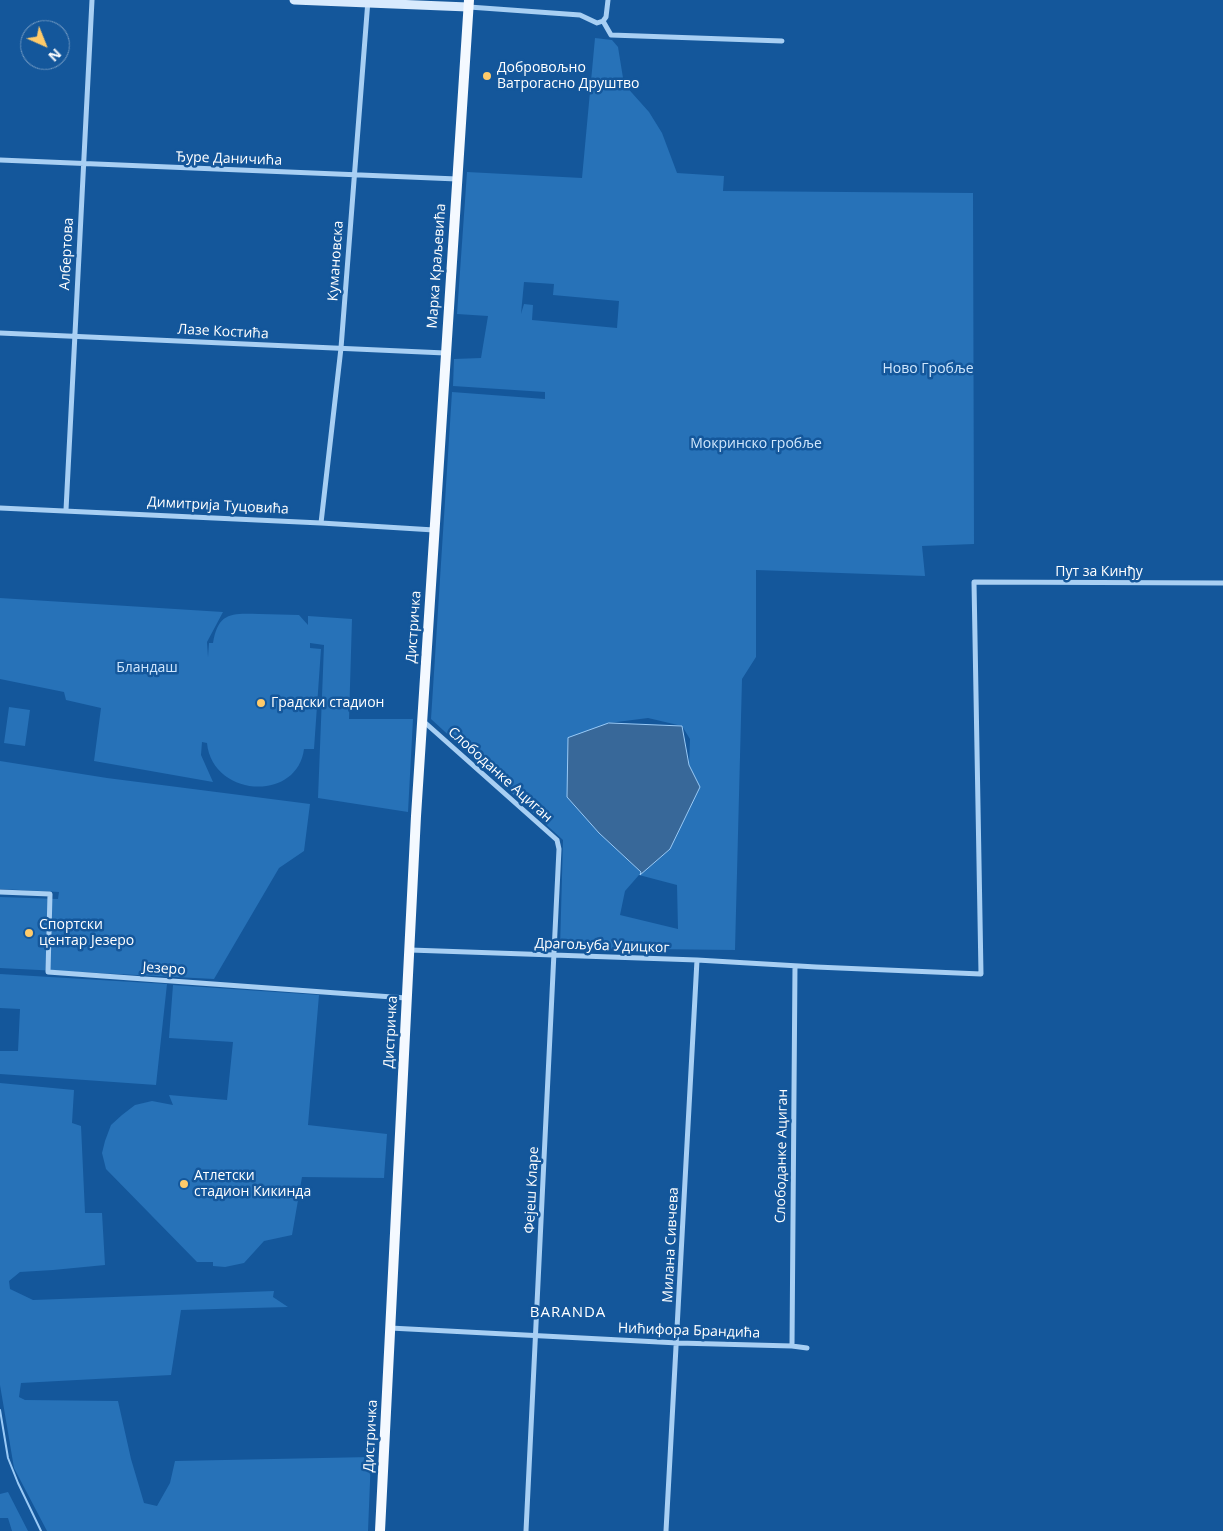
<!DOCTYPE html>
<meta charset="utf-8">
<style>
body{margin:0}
#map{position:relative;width:1223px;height:1531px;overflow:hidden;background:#14579b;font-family:"Open Sans",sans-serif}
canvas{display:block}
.north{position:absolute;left:20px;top:20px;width:50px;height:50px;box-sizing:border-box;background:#14579b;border:1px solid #729ac3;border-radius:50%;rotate:136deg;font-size:14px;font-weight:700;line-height:20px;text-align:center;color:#fff}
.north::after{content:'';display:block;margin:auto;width:18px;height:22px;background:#ffcb6a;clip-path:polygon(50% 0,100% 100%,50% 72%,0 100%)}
</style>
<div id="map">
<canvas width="1223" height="1531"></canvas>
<div class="north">N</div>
</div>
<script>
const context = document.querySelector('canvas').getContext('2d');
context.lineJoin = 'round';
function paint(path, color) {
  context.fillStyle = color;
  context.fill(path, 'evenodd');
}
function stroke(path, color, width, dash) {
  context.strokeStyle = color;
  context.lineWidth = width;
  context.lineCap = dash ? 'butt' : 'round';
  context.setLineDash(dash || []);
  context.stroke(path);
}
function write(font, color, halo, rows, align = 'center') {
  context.font = font + ' "Open Sans",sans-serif';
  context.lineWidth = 5;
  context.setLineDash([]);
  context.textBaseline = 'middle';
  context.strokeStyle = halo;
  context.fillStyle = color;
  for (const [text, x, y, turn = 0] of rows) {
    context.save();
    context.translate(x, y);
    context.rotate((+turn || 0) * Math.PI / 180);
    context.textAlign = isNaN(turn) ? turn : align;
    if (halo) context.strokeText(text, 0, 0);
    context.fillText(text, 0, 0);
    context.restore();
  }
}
const green = new Path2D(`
 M595,38L612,40L618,47L624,84L649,112L662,133L677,173L724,176L723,191L973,193L974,544L922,546L925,576L756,570V657L742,679L735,950L560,948L563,840L431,719L452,392L545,399V392L453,386L454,359L481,358L488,316L457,314L467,172L582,178ZM524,282L554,284L553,295L619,301L617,328L532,320L533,305L524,304L521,314ZM648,718L682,726L690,739L689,765L700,787L640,875L641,872L599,833L567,797L609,723ZM639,875L677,885L678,929L620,915L625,891Z
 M0,598L223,612L207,642L208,657L209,643H213C218,612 232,613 259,614C273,614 286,615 299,615L308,625V616L352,619L349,719H413L408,812L318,798L324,645L310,643V648L321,649L314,749H304C297,803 212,797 207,743L202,742L201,755L213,782L94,761L101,708L66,700L64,692L0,679Z
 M9,707L30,710L25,746L4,743Z
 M0,761L107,778L310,804L304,851L279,868L214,979L0,968V897L58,899L59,892L0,889Z
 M0,974L167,984L156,1085L0,1074V1051H18L20,1009L0,1008Z
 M173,985L319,995L308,1125L387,1134L384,1178L302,1177L292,1235L264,1241L244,1263L225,1267L213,1266V1262H197L106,1169L102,1153L105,1141L111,1125L122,1115L135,1105L152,1101L173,1105L169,1095L227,1100L233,1042L169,1038Z
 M0,1083L74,1090L72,1123L81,1126L85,1213H102L105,1265L53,1270L20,1272L9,1281L10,1289L33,1300L274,1291L273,1297L288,1307L181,1310L171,1375L21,1383L19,1397L25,1400L118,1401L131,1459L144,1503L157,1506L170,1483L175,1461L371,1457L368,1531H47L14,1468L0,1385Z
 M8,1492L28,1531H12L8,1518H0V1494Z`);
const water = new Path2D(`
 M609,723L682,726L689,765L700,787L670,849L640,875L641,872L599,833L567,797L568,738Z`);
const stream = new Path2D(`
 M0,1410L8,1458L18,1483L41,1531`);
const street = new Path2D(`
 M469,7L580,15L597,23L603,21
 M603,21L611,35L782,41
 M603,21L606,17L608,0
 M0,160L457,179
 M0,333L445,353
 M0,508L321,523L434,530
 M66,510L92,0
 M321,523L341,348L368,0
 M422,720L557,840L559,849L526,1531
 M0,892L50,894L48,972L406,998
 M410,950L697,960L816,967L981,974L974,582L1223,583
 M390,1328L678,1343L792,1346L807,1348
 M792,1346L795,966
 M666,1531L697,960`);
const secondary = new Path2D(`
 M294,0L468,7`);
const primary = new Path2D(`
 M380,1531L416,816L469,0`);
const markers = [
 [487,76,5,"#ffcb6a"],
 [261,703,5,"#ffcb6a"],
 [29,933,5,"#ffcb6a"],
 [184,1184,5,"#ffcb6a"]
];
const poiNames = [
 ["Добровољно",497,68],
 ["Ватрогасно Друштво",497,84],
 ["Градски стадион",271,703],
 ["Спортски",39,925],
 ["центар Језеро",39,941],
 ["Атлетски",194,1176],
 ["стадион Кикинда",194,1192]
];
const streetNames = [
 ["Ђуре Даничића",229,159,2],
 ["Албертова",67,254,-87],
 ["Кумановска",336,261,-86],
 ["Марка Краљевића",437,266,-86],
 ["Лазе Костића",223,332,3],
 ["Димитрија Туцовића",218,506,3],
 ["Пут за Кинђу",1099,572],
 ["Дистричка",414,627,-86],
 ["Слободанке Ациган",500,775,42],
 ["Драгољуба Удицког",602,946,2],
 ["Језеро",164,969,4],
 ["Дистричка",391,1032,-87],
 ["Слободанке Ациган",782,1156,-89],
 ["Фејеш Кларе",532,1190,-87],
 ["Милана Сивчева",671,1245,-87],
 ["Нићифора Брандића",689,1331,2],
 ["Дистричка",371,1436,-87]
];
const parkNames = [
 ["Ново Гробље",928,369],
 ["Мокринско гробље",756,444],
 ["Бландаш",147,668]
];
const neighbourhoodNames = [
 ["BARANDA",568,1313]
];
paint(green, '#2772b8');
paint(water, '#386899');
stroke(water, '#9acaf6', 1);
stroke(stream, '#9acaf6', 2);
stroke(street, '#a8cff3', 5);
stroke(secondary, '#d8eafd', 9);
stroke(primary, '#f4f9ff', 10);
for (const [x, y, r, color] of markers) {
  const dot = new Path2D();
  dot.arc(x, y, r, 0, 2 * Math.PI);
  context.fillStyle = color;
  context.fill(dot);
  stroke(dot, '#14579b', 2);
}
write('14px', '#fff', '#14579b', poiNames, 'left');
write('14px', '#fff', '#14579b', streetNames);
write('14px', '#d0e7fd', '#14579b', parkNames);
context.letterSpacing = '1px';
write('15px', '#fff', '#14579b', neighbourhoodNames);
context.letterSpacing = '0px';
</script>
